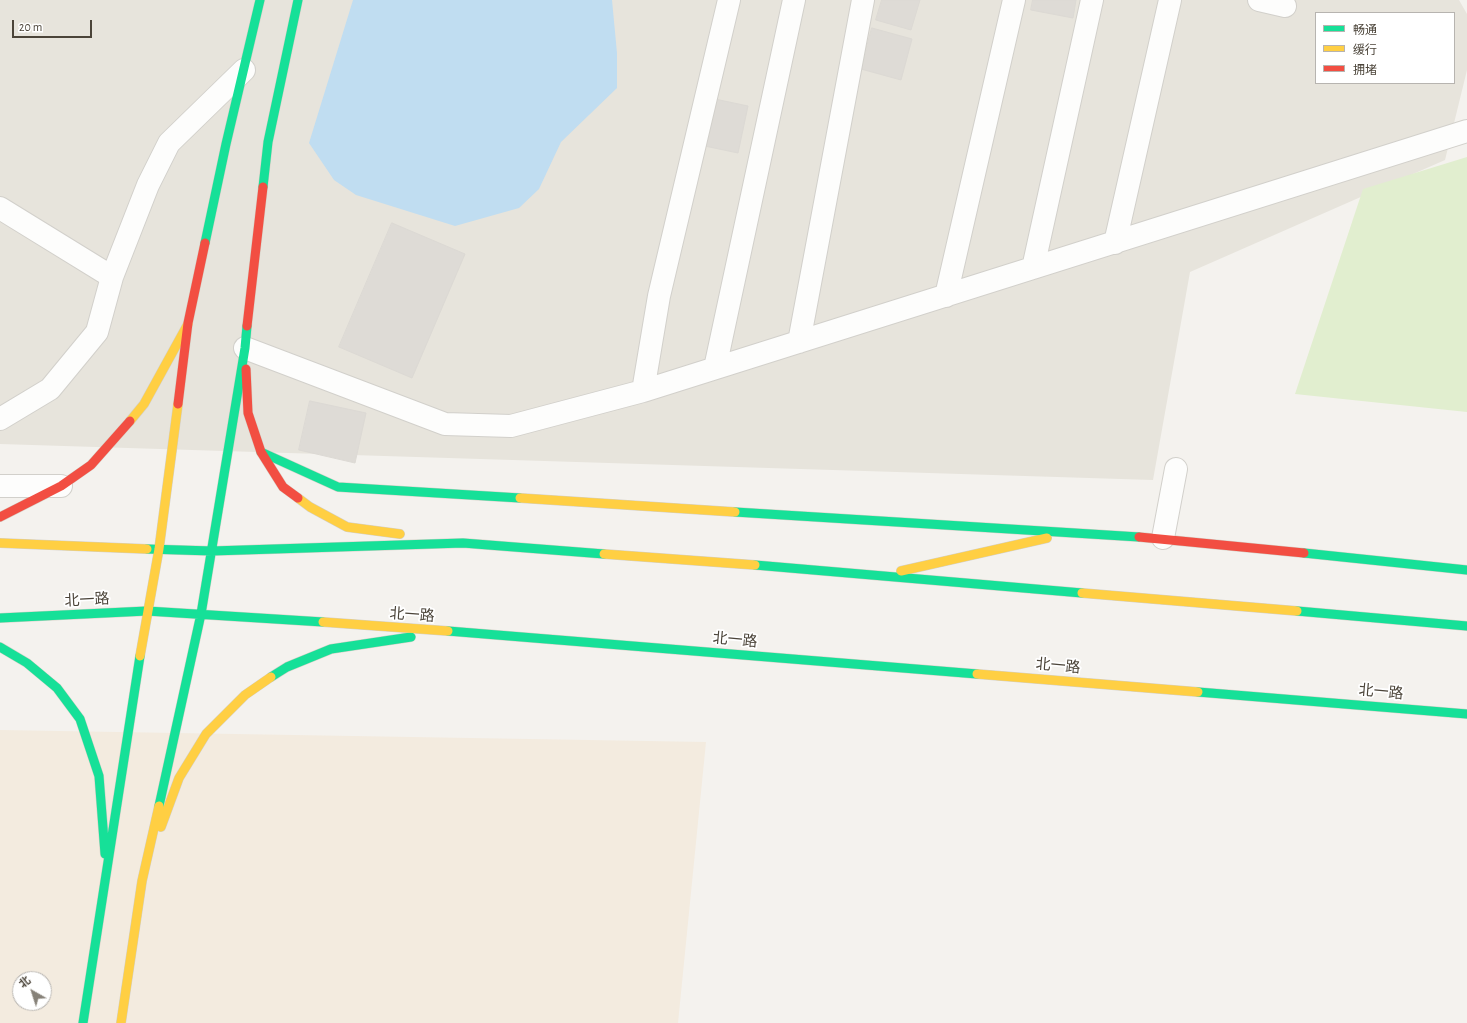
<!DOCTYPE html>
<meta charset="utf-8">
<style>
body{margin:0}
#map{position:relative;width:1467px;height:1023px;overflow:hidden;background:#f4f2ee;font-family:"Alegreya Sans","Noto Sans SC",sans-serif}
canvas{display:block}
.legend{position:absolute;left:1315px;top:12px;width:140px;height:72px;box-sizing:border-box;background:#fff;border:1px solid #b7b4b0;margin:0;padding:5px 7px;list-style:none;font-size:12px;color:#4b4439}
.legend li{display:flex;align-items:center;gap:8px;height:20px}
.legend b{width:20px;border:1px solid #b7b4b0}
.north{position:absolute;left:12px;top:971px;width:40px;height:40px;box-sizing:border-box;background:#fff;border:1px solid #b7b4b0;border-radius:50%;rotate:321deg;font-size:11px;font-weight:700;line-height:16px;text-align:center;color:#4b4439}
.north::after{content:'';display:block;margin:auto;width:14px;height:18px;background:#868178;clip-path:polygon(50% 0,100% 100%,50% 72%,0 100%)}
.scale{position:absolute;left:12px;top:20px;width:80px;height:18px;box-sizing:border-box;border:2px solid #4b4439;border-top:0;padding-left:5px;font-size:12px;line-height:14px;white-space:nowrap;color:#4b4439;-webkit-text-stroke:3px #fff;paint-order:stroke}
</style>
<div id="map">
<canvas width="1467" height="1023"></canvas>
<ul class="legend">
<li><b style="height:5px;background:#16e098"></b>畅通</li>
<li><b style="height:5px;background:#ffcf43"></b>缓行</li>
<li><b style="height:5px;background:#f24e42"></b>拥堵</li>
</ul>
<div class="north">北</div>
<div class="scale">20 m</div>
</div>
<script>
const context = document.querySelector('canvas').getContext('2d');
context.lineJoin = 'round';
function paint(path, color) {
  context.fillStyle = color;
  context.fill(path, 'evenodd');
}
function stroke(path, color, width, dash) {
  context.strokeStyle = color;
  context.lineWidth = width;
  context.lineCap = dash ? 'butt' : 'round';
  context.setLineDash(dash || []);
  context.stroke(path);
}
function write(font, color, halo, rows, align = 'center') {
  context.font = font + ' "Alegreya Sans","Noto Sans SC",sans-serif';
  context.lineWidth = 3.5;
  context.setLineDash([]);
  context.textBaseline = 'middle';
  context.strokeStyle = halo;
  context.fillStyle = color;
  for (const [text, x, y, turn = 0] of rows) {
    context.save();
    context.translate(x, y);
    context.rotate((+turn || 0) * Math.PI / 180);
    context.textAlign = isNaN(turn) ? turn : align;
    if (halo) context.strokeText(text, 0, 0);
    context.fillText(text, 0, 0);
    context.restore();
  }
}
const residential = new Path2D(`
 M0,0H1459L1467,14V70L1445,160L1190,272L1153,480L0,444ZM1316,13H1454V83H1316Z`);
const commercial = new Path2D(`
 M0,730L706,742L678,1023H0ZM20,979H44V1003H20Z`);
const green = new Path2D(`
 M1467,157V412L1295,394L1363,189Z`);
const water = new Path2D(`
 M353,0H612L617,53V88L561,142L539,189L519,208L455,226L356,195L334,180L309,143Z`);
const building = new Path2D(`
 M882,0H920L911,30L876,20Z
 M1033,0H1076L1073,18L1031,10Z
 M872,28L912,39L901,80L861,69Z
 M710,98L748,106L738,153L700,145Z
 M392,223L465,254L412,378L339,347Z
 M310,401L366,413L355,463L299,450Z`);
const street = new Path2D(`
 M1259,0L1285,6
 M0,208L112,277
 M1115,243L1170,0
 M1033,268L1092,0
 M946,296L1014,0
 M799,342L863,0
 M245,348L445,424L511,426L643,391L1467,131
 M715,368L794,0
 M643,391L659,296L729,0
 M0,419L50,389L97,332L112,277L148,185L169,143L244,70
 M0,486H61
 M1163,538L1176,469`);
const fast = new Path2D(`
 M263,187L268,142L298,0
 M205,243L226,144L260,0
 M261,452L338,487L520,498
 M735,512L1139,537
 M147,549L212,551L463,543L604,554
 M1304,553L1467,570
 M755,565L1082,593
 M1297,611L1467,626
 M0,618L147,611L323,622
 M448,631L977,674
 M0,647L27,663L57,688L80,719L99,776L105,854
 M271,677L287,667L331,649L411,637
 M1198,692L1467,714
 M159,806L201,614L245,348L247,326
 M83,1023L140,656`);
const slow = new Path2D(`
 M130,421L144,404L188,324
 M298,498L310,507L347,527L400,534
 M520,498L735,512
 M0,543L147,549
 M604,554L755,565
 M901,571L1047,538
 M1082,593L1297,611
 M323,622L448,631
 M140,656L159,549L178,404
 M977,674L1198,692
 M161,827L179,778L206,734L245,695L271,677
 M121,1023L142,881L159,806`);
const jam = new Path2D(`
 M247,326L263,187
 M246,369L248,413L261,452L283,487L298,498
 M178,404L188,323L205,243
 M0,517L61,486L91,465L130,421
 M1139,537L1304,553`);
const streetNames = [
 ["北一路",87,600,-3],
 ["北一路",412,615,4],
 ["北一路",735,640,5],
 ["北一路",1058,666,5],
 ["北一路",1381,692,5]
];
paint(residential, '#e7e4dc');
paint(commercial, '#f3ebdf');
paint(green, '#e1eecf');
paint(water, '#c0ddf1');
paint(building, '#dedbd6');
stroke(building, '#dcd9d4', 1);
stroke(street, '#d2d0cb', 24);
stroke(fast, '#d3cfc5', 10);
stroke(slow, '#d3cfc5', 10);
stroke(jam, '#d3cfc5', 10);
stroke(street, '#fdfdfc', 22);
stroke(fast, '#16e098', 9);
stroke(slow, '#ffcf43', 9);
stroke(jam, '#f24e42', 9);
write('15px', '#4b4439', '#fff', streetNames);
</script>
